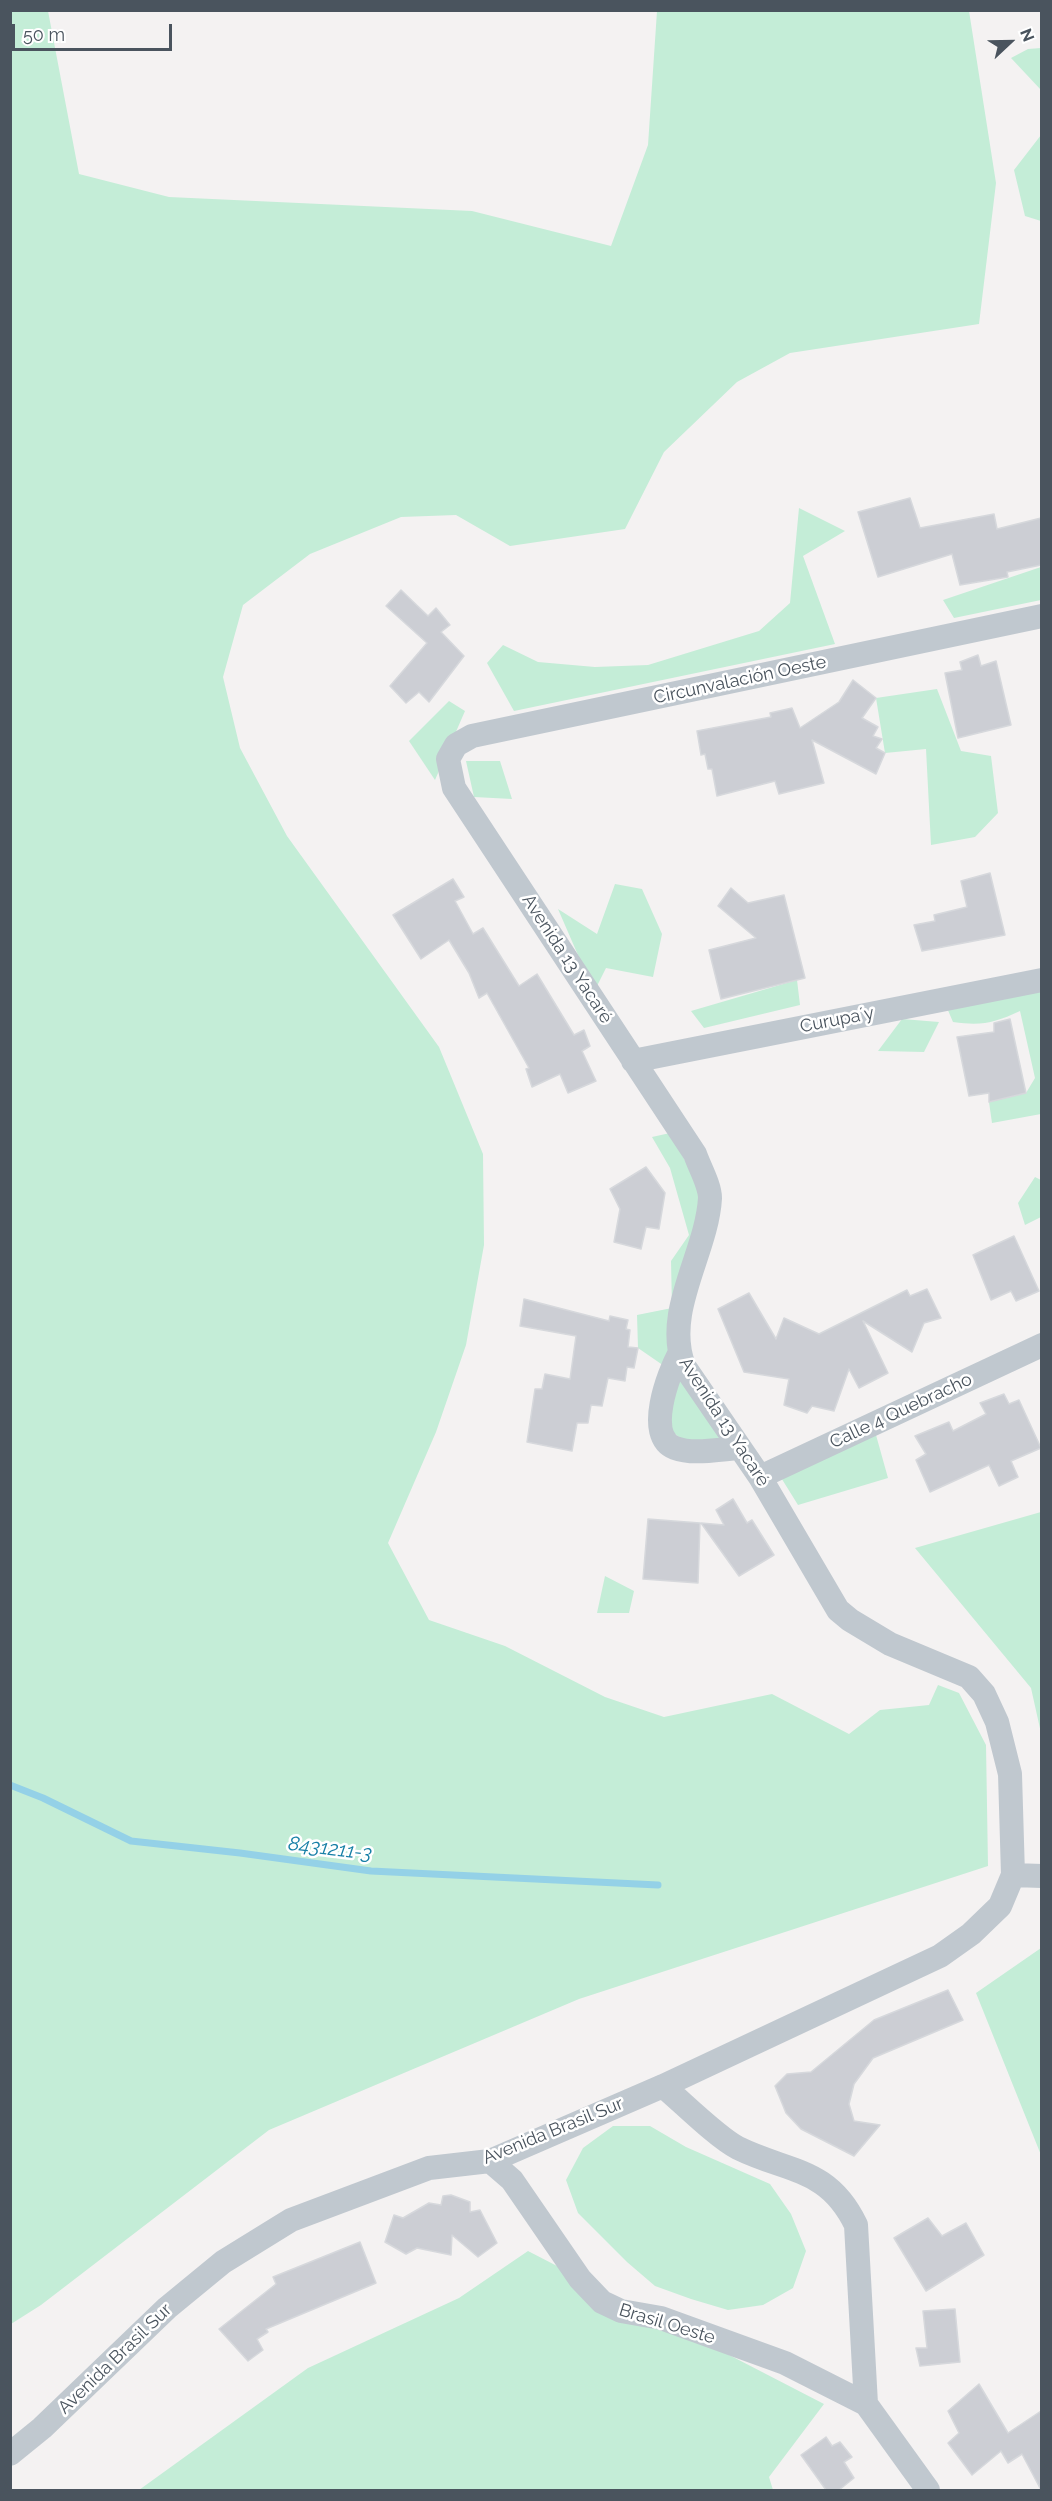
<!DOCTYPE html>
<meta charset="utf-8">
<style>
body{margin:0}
#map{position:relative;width:1052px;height:2501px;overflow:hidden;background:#f4f2f2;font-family:Raleway,sans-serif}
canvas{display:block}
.frame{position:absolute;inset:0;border:12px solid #4a545e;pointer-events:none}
.north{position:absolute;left:980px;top:12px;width:60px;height:60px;-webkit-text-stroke:4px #fff;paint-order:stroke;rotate:68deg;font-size:16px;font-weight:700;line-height:24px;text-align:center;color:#4a545e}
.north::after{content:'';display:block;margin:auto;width:21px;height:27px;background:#4a545e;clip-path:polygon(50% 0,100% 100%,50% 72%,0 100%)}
.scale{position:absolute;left:12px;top:24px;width:160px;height:27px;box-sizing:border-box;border:3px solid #4a545e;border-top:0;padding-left:8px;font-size:18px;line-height:21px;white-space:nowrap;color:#4a545e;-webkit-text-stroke:4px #fff;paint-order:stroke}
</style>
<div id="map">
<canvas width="1052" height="2501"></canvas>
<div class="frame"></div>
<div class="north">N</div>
<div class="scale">50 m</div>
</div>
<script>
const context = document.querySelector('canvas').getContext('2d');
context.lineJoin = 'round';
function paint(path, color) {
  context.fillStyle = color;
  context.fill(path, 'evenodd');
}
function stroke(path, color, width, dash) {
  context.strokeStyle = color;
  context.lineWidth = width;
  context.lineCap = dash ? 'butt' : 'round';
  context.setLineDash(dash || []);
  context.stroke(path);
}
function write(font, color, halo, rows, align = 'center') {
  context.font = font + ' Raleway,sans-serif';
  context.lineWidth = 5;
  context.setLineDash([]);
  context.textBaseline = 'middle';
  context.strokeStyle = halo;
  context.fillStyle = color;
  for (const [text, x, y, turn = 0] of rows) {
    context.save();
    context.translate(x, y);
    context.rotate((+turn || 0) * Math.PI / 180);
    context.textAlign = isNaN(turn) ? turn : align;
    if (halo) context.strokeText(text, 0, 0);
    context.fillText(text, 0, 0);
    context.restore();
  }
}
const green = new Path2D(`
 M11,10L48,11L79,174L169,197L472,211L611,246L648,145L657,11H969L996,183L979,324L790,353L737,382L664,452L625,529L510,546L456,515L401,517L310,554L243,605L223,677L240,748L287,836L439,1047L483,1154L484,1245L466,1345L436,1432L388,1543L429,1620L505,1646L605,1697L664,1717L772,1694L849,1734L880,1710L929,1705L938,1685L959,1693L986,1745L988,1866L579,1999L269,2130L41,2305L11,2324Z
 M1041,48H1042L1041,90L1011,58L1028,49Z
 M1041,135V221L1025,216L1014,170Z
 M799,508L845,531L803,556L835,644L514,711L487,663L503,645L538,662L595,667L648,665L759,631L790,603Z
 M1041,567V600L954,618L943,600Z
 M937,689L961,751L991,756L998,813L975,837L931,845L926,749L885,753L876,698Z
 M449,701L465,711L435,780L409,741Z
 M466,761H500L512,799L474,797Z
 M615,884L642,889L662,934L653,977L606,968L594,992L558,909L597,934Z
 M1041,978V1114L992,1123L989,1102L1026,1093L1035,1078L1020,1011C994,1023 982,1026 953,1022L947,1008Z
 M797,980L800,1005L704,1028L691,1011Z
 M902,1019L939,1022L924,1052L878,1051Z
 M670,1133L694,1177L701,1201L671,1341L719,1437L712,1461L660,1423L667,1368L638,1348L637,1315L672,1308L671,1261L689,1235L670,1168L652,1137Z
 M1035,1177L1041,1180V1217L1025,1225L1018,1203Z
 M876,1435L888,1478L798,1505L780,1476Z
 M1041,1512H1042L1041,1733L1031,1688L915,1548Z
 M605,1576L634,1591L629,1613H597Z
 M1041,1948V2155L976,1993Z
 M613,2126H650L686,2147L770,2184L791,2214L806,2251L793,2288L763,2305L728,2310L691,2299L655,2286L627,2262L578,2213L566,2180L583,2148Z
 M528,2251L824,2404L769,2477L773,2490H139L308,2368L459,2298Z`);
const stream = new Path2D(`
 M10,1785L43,1798L131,1841L240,1853L371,1871L658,1885`);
const building = new Path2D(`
 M910,498L920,528L994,514L997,529L1041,518V565L1007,572L1008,577L960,585L952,554L878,577L858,512Z
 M401,590L428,616L436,608L450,625L441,632L464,656L429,702L419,692L406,703L390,686L427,643L386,606Z
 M978,655L981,666L996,661L1011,725L958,738L945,673L962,670L960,662Z
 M853,680L876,698L862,718L878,727L873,736L882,739L876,748L885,753L876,774L812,740L824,783L779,794L775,781L717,796L712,769H708L705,754L701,755L697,731L771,717L770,713L792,708L800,728L839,702Z
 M990,873L1005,935L922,951L914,925L935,921L934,915L967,907L961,881Z
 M453,879L464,897L455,901L473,934L483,928L519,986L537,974L574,1035L584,1030L590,1046L582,1051L596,1081L568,1093L560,1074L532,1087L526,1069L529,1068L487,993L479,998L469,973L449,940L421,959L393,915Z
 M731,888L748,903L784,895L805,978L721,999L709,950L756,938L718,906Z
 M1010,1019L1026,1093L989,1102V1093L969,1096L957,1037L994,1032V1023Z
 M646,1167L665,1193L659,1229L646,1227L641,1249L614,1242L620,1209L610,1189Z
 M1014,1236L1039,1291L1016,1301L1011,1291L991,1300L973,1255Z
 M927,1289L941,1318L924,1323L912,1352L863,1321L888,1373L859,1388L849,1369L834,1411L812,1406L807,1413L784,1405L789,1379L744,1372L718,1309L749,1293L776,1339L784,1318L819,1334L907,1290L910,1296Z
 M524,1299L609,1321L610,1316L628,1320L626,1329L630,1330L628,1347L638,1348L634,1368L627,1367L625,1381L608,1378L602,1406L591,1405L588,1423H577L572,1451L527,1442L535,1389H542L545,1374L570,1379L576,1336L520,1326Z
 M1004,1394L1009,1404L1019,1400L1041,1448L1011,1461L1018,1477L999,1486L989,1465L930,1492L916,1460L926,1454L915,1436L949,1422L953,1431L986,1414L980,1403Z
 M733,1499L747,1523L752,1520L774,1555L739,1576L701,1523L724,1525L716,1510Z
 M648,1519L700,1523L698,1583L643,1579Z
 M948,1990L963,2020L873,2058L854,2084L849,2104L854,2121L880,2125L854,2156L801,2129L786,2113L775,2086L787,2074L811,2072L874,2020Z
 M451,2195L470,2202V2212L480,2210L497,2243L478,2257L452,2235L451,2255L417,2248L406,2254L385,2242L394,2215L403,2218L429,2203L441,2205L443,2196Z
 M928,2218L942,2236L966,2223L984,2255L926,2291L894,2238Z
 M360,2242L376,2283L266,2329L268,2332L257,2339L263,2350L248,2361L219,2329L276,2284L273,2277Z
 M955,2309L960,2362L920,2366L916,2348H927L923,2311Z
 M979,2384L1008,2433L1041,2411V2490L1022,2454L1008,2463L1001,2451L972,2475L948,2443L959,2433L948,2411Z
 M826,2437L832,2446L840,2442L852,2457L844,2462L854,2478L839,2490H826L801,2455Z`);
const minor = new Path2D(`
 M633,1061L1042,980
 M679,1354C669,1373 644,1436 675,1448C693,1455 720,1449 740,1448
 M760,1477L1042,1345
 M1013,1875L1042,1876
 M663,2086C682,2102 718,2138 738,2148C789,2173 828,2167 856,2225L866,2404L928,2490
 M490,2161L512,2180L580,2279L602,2302L621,2311L661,2318L785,2363L866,2404
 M10,2454L42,2428L167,2308L223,2262L291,2220L429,2168L490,2161L663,2086L940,1956L971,1934L1000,1906L1013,1875L1010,1774L997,1722L984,1694L969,1677L890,1644L850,1620L838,1610L760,1477L684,1366C663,1311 707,1253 710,1198C710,1185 699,1166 695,1154L454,788L448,759L456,745L472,736L1042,616`);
const streetNames = [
 ["Circunvalación Oeste",740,680,-12],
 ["Avenida 13 Yacaré",567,959,57],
 ["Curupa´y",837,1020,-11],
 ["Calle 4 Quebracho",901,1411,-25],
 ["Avenida 13 Yacaré",724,1422,57],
 ["Avenida Brasil Sur",553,2131,-22],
 ["Brasil Oeste",667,2324,17],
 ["Avenida Brasil Sur",115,2359,-44]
];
const waterNames = [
 ["8431211-3",330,1849,7]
];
paint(green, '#c4edd7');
stroke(stream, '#94d1e7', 7);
paint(building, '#ccced4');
stroke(building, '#d6d8dc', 1.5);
stroke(minor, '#c0c8cf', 24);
write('18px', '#4a545e', '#fff', streetNames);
write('italic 20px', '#167fa6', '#fff', waterNames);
</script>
